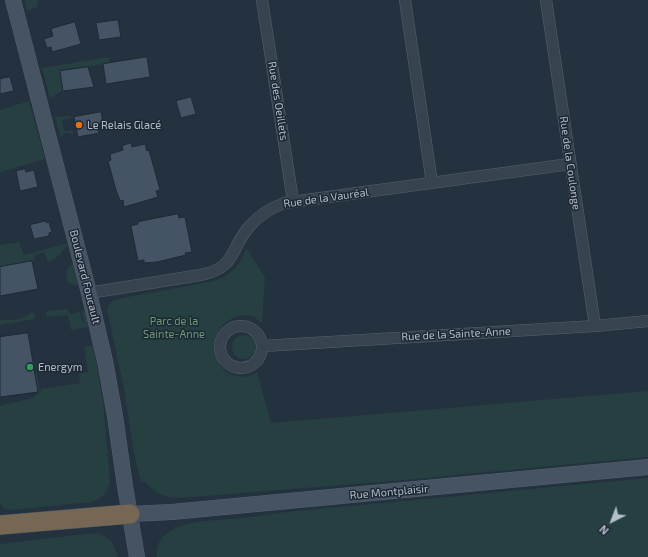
<!DOCTYPE html>
<meta charset="utf-8">
<style>
body{margin:0}
#map{position:relative;width:648px;height:557px;overflow:hidden;background:#243240;font-family:"Exo 2",sans-serif}
canvas{display:block}
.north{position:absolute;left:592px;top:501px;width:40px;height:40px;-webkit-text-stroke:3px #1d2835;paint-order:stroke;rotate:222deg;font-size:11px;font-weight:700;line-height:16px;text-align:center;color:#b5beca}
.north::after{content:'';display:block;margin:auto;width:14px;height:18px;background:#b5beca;clip-path:polygon(50% 0,100% 100%,50% 72%,0 100%)}
</style>
<div id="map">
<canvas width="648" height="557"></canvas>
<div class="north">N</div>
</div>
<script>
const context = document.querySelector('canvas').getContext('2d');
context.lineJoin = 'round';
function paint(path, color) {
  context.fillStyle = color;
  context.fill(path, 'evenodd');
}
function stroke(path, color, width, dash) {
  context.strokeStyle = color;
  context.lineWidth = width;
  context.lineCap = dash ? 'butt' : 'round';
  context.setLineDash(dash || []);
  context.stroke(path);
}
function write(font, color, halo, rows, align = 'center') {
  context.font = font + ' "Exo 2",sans-serif';
  context.lineWidth = 3;
  context.setLineDash([]);
  context.textBaseline = 'middle';
  context.strokeStyle = halo;
  context.fillStyle = color;
  for (const [text, x, y, turn = 0] of rows) {
    context.save();
    context.translate(x, y);
    context.rotate((+turn || 0) * Math.PI / 180);
    context.textAlign = isNaN(turn) ? turn : align;
    if (halo) context.strokeText(text, 0, 0);
    context.fillText(text, 0, 0);
    context.restore();
  }
}
const green = new Path2D(`
 M25,0H38L37,7L27,11Z
 M109,57L110,63L60,71L63,90L50,98L42,68Z
 M29,101L45,159L0,172V110Z
 M70,116V118L62,120L64,131L72,130L74,135L66,132L61,138L55,117Z
 M19,242L24,255L68,243C63,253 57,258 48,262L44,252L35,255L34,261L0,267V245Z
 M246,248L265,277L262,323C259,321 256,317 252,316C233,310 211,331 214,350C214,354 216,358 218,361C221,368 226,373 233,375C242,378 250,377 257,372L271,423L648,391V457L393,481L180,498C164,498 156,493 144,481L141,482L134,453L124,389L107,308L111,302L117,299L215,281C232,274 240,266 246,248Z
 M73,264L78,285L75,286L68,282C65,274 65,268 73,264Z
 M66,309L71,314L80,312L83,324L84,323L82,312L85,311L88,327L71,330L68,315L46,317L47,311Z
 M32,312L35,314V319L0,325V320C13,320 22,320 32,312Z
 M232 347a12 12 0 1 1 24 0a12 12 0 1 1-24 0Z
 M93,345L103,401L110,480C107,494 104,496 92,502L11,510C5,509 2,508 0,502V406L32,398L39,393L38,391L35,374L37,373L40,392L41,391V389L80,383L79,373L88,372L84,347Z
 M648,478V557H157C156,548 158,541 165,535C182,520 209,521 231,519C249,517 268,515 286,512Z
 M97,533C112,539 113,542 118,557H0V544L85,534Z`);
const building = new Path2D(`
 M118,20L121,37L99,40L96,23Z
 M75,22L81,44L52,52L51,47L47,48L44,39L53,36L51,29Z
 M147,57L150,77L106,84L103,64Z
 M88,67L94,87L63,91L60,71Z
 M10,77L14,91L0,94V79Z
 M191,97L196,114L181,118L176,101Z
 M101,112L103,122L97,124L99,133L78,137L74,117Z
 M131,143L132,147L145,144L147,151L149,150L160,190L156,191L158,197L124,207L123,200L120,201L116,190L108,161L111,160L110,154L123,150L122,146Z
 M25,169L26,172L34,170L38,187L20,191L16,171Z
 M178,214L179,218L185,217L192,252L185,253L186,255L157,262L144,263V260L138,261L131,226L138,224V222Z
 M46,221V223L49,222L52,232L49,233V236L34,239L30,225Z
 M32,261L38,289L0,296V267Z
 M28,333L38,392L0,397V337Z`);
const street = new Path2D(`
 M262,0L293,201
 M405,0L432,183
 M546,0L595,326
 M89,293L200,275C237,268 229,250 249,227C258,216 271,208 284,203L570,164
 M220 347a21 21 0 1 1 42 0a21 21 0 1 1-42 0Z
 M263,346L595,326L648,321`);
const secondary = new Path2D(`
 M13,0L89,293L105,361L115,416L125,486L137,557
 M130,514L172,512L648,467`);
const highway = new Path2D(`
 M0,525L130,514`);
const markers = [
 [79,125,4,"#e8710a"],
 [30,367,4,"#2e9e5b"]
];
const streetNames = [
 ["Rue des Oeillets",278,101,81],
 ["Rue de la Coulonge",570,163,82],
 ["Rue de la Vauréal",326,198,-8],
 ["Boulevard Foucault",85,277,76],
 ["Rue de la Sainte-Anne",456,334,-3],
 ["Rue Montplaisir",389,492,-5]
];
const poiNames = [
 ["Le Relais Glacé",87,125],
 ["Energym",38,367]
];
const parkNames = [
 ["Parc de la",174,321],
 ["Sainte-Anne",174,334]
];
paint(green, '#263f41');
paint(building, '#455464');
stroke(building, '#1f2a37', 1);
stroke(street, '#56616d', 12);
stroke(secondary, '#56616d', 16);
stroke(highway, '#434e5a', 20);
stroke(street, '#384350', 11);
stroke(secondary, '#465363', 15);
stroke(highway, '#766755', 19);
for (const [x, y, r, color] of markers) {
  const dot = new Path2D();
  dot.arc(x, y, r, 0, 2 * Math.PI);
  context.fillStyle = color;
  context.fill(dot);
  stroke(dot, '#1d2835', 1.5);
}
write('11px', '#b5beca', '#1d2835', streetNames);
write('11px', '#b5beca', '#1d2835', poiNames, 'left');
write('11px', '#6b9c73', '#1d2835', parkNames);
</script>
